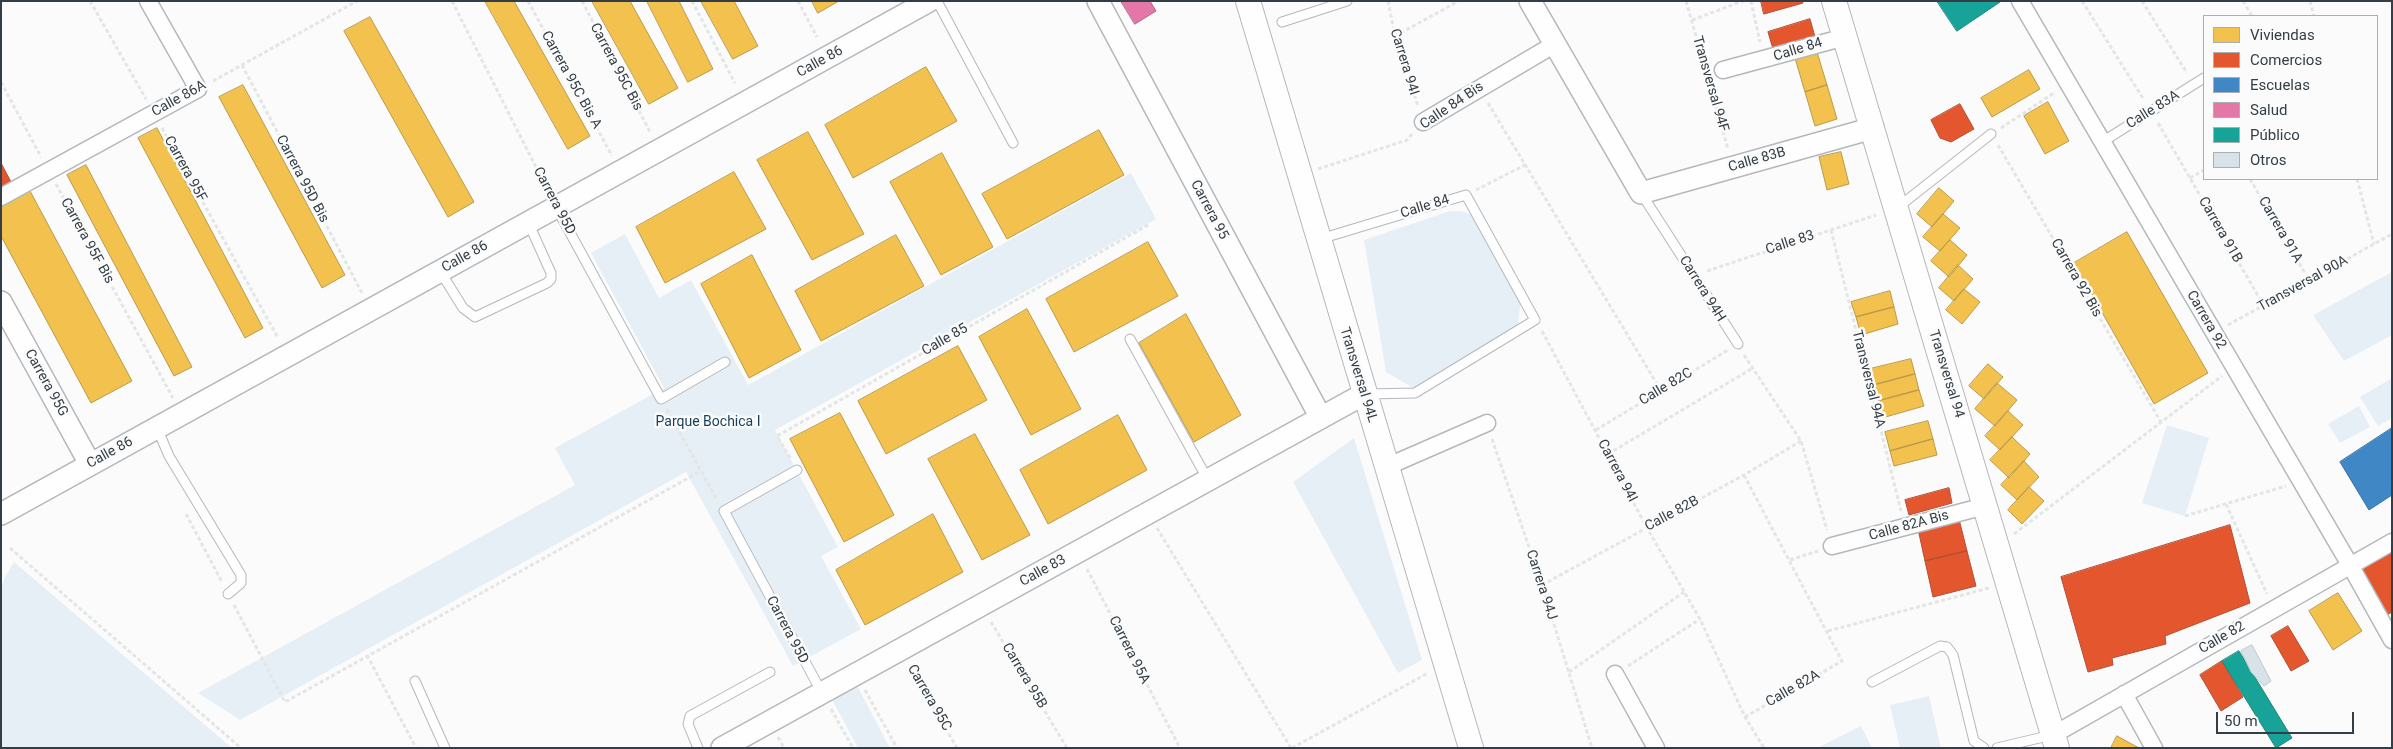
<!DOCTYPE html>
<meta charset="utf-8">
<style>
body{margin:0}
#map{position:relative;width:2393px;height:749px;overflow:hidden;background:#fbfbfb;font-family:Roboto,sans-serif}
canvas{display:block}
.frame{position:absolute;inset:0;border:2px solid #333e46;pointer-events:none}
.legend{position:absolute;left:2203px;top:15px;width:175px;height:165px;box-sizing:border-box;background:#fbfbfb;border:1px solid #abafb3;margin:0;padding:6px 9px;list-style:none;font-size:15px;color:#333e46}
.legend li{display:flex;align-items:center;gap:10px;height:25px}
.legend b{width:25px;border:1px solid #abafb3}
.scale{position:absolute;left:2216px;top:712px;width:138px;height:22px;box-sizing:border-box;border:2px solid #333e46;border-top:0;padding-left:6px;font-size:15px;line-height:18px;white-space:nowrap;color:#333e46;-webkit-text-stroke:4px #fbfbfb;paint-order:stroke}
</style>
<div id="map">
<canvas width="2393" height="749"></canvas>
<div class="frame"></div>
<ul class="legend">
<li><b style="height:14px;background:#f2c14e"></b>Viviendas</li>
<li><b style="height:14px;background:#e4572e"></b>Comercios</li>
<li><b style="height:14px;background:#3f88c5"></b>Escuelas</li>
<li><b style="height:14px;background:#e377a8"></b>Salud</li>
<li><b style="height:14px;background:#17a398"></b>Público</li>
<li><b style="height:14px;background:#d7e2e9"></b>Otros</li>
</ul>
<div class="scale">50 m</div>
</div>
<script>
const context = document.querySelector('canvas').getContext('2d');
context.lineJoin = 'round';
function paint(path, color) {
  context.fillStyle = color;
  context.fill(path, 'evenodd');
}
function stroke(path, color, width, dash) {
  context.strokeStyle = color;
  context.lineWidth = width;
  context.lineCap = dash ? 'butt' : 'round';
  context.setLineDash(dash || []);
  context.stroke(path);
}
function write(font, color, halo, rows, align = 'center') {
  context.font = font + ' Roboto,sans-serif';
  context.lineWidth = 5;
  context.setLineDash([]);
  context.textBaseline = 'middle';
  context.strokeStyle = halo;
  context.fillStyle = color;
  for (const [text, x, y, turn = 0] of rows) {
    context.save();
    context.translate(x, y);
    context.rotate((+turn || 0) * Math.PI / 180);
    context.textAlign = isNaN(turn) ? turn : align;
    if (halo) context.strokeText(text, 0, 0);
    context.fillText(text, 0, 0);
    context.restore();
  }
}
const green = new Path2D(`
 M1131,173L1156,219L775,430L838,547L821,556L861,629L793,666L686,472L240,720L198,693L575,485L555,448L664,388L591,253L625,234L659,298L691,280L748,385Z
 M1450,211H1461L1474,216L1521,296L1518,325L1415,389L1386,372L1364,240Z
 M2392,272V335L2344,361L2313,315Z
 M2392,378V418L2378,426L2360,397Z
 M2359,406L2370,427L2340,443L2328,424Z
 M2167,425L2209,438L2185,516L2142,503Z
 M1354,438L1422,660L1398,673L1293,482Z
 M14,562L232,748H1V588L5,577Z
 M854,680L890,748H858L829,694Z
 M1929,696L1941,748H1900L1890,705Z
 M1861,726L1872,748H1822L1821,746Z`);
const homes = new Path2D(`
 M485,1H514L590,136L568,149Z
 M592,1H630L678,88L649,104Z
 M647,1H679L713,69L688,82Z
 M701,1H734L758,46L733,59Z
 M812,1H839L818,13Z
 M370,17L474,202L448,217L344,31Z
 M1817,52L1827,85L1805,92L1795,58Z
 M926,67L957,121L853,178L825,125Z
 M2029,70L2040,89L1992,117L1981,98Z
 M243,85L345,275L322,288L219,97Z
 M1827,85L1837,119L1815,126L1805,92Z
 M2048,102L2069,141L2045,154L2024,116Z
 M157,128L263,328L245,338L138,138Z
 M1099,130L1124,175L1007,239L982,194Z
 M808,132L864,234L812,260L757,160Z
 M1841,152L1849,184L1827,190L1819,157Z
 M942,153L993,247L941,275L890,182Z
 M86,165L192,367L174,376L67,175Z
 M734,172L766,229L665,283L636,227Z
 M1939,188L1954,201L1932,227L1917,214Z
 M30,191L132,381L91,403L1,236V207Z
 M1943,214L1960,228L1940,251L1923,237Z
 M2127,232L2208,373L2154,404L2074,263Z
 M896,235L924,286L821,341L795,291Z
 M1950,240L1967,255L1949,277L1931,261Z
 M1148,242L1178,296L1074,352L1046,299Z
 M752,255L801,350L749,378L701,284Z
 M1958,265L1973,279L1954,301L1939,288Z
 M1964,289L1980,302L1962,324L1946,310Z
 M1890,291L1894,307L1856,317L1851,302Z
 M1894,307L1898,324L1861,335L1856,317Z
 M1027,309L1081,409L1031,435L979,337Z
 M1186,314L1241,415L1194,442L1139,343Z
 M958,346L987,400L886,454L858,401Z
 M1911,359L1915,374L1874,385L1870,369Z
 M1988,364L2003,377L1984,399L1969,386Z
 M1915,374L1919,390L1878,401L1874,385Z
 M1997,383L2017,400L1995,426L1975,409Z
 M1919,390L1924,406L1882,418L1878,401Z
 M2008,411L2023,425L2000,450L1985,436Z
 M840,413L894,515L844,542L790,439Z
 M1118,415L1147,470L1048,524L1020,470Z
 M1928,421L1933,439L1890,451L1885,432Z
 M975,434L1030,535L982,560L928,459Z
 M2012,437L2030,454L2009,478L1990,460Z
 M1933,439L1937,455L1894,466L1890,451Z
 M2024,461L2039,477L2017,500L2001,485Z
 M2029,487L2044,501L2022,524L2008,510Z
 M933,514L963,572L865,625L836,570Z
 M2338,593L2362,631L2333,650L2309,611Z
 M2117,736L2139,748H2111Z`);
const shops = new Path2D(`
 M1761,1H1802L1803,3L1764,14Z
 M1810,19L1815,37L1773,49L1768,32Z
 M1960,104L1974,129L1951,142L1940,138L1931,120Z
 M1,163L11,182L1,187Z
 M1949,488L1952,503L1909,515L1905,500Z
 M1959,519L1967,551L1925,561L1918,529Z
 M2230,525L2250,603L2165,636L2166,644L2112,658L2113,665L2088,672L2061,577Z
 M2392,542V612L2381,618L2351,566Z
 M1967,551L1976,586L1933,597L1925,561Z
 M2288,626L2309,661L2291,671L2271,636Z
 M2222,661L2243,697L2221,711L2200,675Z`);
const schools = new Path2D(`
 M2392,428V495L2369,510L2340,462Z`);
const health = new Path2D(`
 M1121,1H1150L1156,11L1135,24Z`);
const public = new Path2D(`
 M1937,1H1999L2000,2L1957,31Z
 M2239,651L2292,738L2276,748L2222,661Z`);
const building = new Path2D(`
 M2252,645L2271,681L2264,686L2251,672L2241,651Z`);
const path = new Path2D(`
 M90,1L146,99
 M452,1L548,191
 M528,1L612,156
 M582,1L650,132
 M692,1L735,83
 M798,1L817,37
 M1388,1L1395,36L1418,106
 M1686,1L1705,68
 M1751,1L1760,42
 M2082,1L2144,100
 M2142,1L2187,73
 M2243,1L2252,16
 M2310,1L2314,16
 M1692,20L1743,1
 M1395,36L1459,1
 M242,65L362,293
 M213,81L357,1
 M1709,81L1728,149
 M1,82L41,157
 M1488,103L1660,389
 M2158,123L2264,306
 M162,128L278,338
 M2001,128L2054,93
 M1998,145L2161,422
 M1318,169L1407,140L1412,134
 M2190,178L2204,170
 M2250,179L2309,280
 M2357,179L2374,244
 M56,184L173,398
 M1476,190L1527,164
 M1831,230L1901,511
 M1707,271L1876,215
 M2228,325L2392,234
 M1542,331L1647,528L1700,619L1745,717L1764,748
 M1744,355L1801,441L1827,530
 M667,409L717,500
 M1596,430L1728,350
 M1492,439L1542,585L1592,748
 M1608,454L1753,368
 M790,458L777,436L1148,225
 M1744,475L1842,661L1745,717
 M2226,504L2267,594
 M186,514L222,582
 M2185,516L2286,486
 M1157,528L1291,748
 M2014,534L2222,376
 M10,548L241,748
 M1790,560L1818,551
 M1087,569L1180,748
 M1542,585L1744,475L1801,441
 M234,605L285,702L701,471
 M991,622L1067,748
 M1828,631L1989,588
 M367,655L416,748
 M910,666L957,748
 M1628,666L1700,619
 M1569,672L1684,592
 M865,690L897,748
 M831,709L853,748
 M778,737L784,748
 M1292,748L1428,673`);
const service = new Path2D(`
 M937,1L1013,143
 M1282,22L1347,1
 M2102,142L2204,78
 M1641,193L1738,344
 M556,207L661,399L725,362
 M1897,208L1991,134
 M1320,239L1466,195L1535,320L1415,393L1367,394
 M440,271L463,308L475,317L547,283L551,279V273L528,222
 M1130,339L1208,480
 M157,428L169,456L241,575V583L228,594
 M797,470L724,511L822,693
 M415,681L445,748
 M1872,682L1940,646L1947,647L1953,655L1974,741L1984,748
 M698,748L688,724L690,716L770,672
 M1997,748L2052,735`);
const minor = new Path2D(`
 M2020,1L2350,565L2392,640
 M1723,70L1845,37
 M1423,122L1555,44
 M1,197L198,89L148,1
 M1386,467L1487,423
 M1832,546L1985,506
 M1615,674L1656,748
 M2124,694L2154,748
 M2053,735L2392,542`);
const tertiary = new Path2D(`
 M1098,1L1321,418
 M1530,1L1641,193L1873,128
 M1,302L90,464
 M1,514L929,1
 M722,748L1364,394`);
const secondary = new Path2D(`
 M1248,1L1471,748
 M1834,1L2057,748`);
const streetNames = [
 ["Calle 84",1798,50,-17],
 ["Calle 86",820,62,-29],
 ["Carrera 94I",1404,62,73],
 ["Carrera 95C Bis",616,67,62],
 ["Carrera 95C Bis A",571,80,61],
 ["Transversal 94F",1710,84,74],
 ["Calle 86A",179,99,-29],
 ["Calle 84 Bis",1452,106,-34],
 ["Calle 83A",2153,110,-32],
 ["Calle 83B",1757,160,-16],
 ["Carrera 95F",185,169,61],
 ["Carrera 95D Bis",302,179,62],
 ["Carrera 95D",554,201,62],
 ["Calle 84",1425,207,-17],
 ["Carrera 95",1209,210,62],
 ["Carrera 91B",2220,230,60],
 ["Carrera 91A",2280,230,60],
 ["Carrera 95F Bis",87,241,61],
 ["Calle 83",1790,243,-18],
 ["Calle 86",465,257,-29],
 ["Carrera 92 Bis",2076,278,60],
 ["Transversal 90A",2303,284,-29],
 ["Carrera 94H",1702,289,58],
 ["Carrera 92",2206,320,60],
 ["Calle 85",945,340,-30],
 ["Transversal 94",1946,374,73],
 ["Transversal 94L",1358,375,73],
 ["Transversal 94A",1868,379,76],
 ["Carrera 95G",46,383,61],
 ["Calle 82C",1666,387,-31],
 ["Calle 86",110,453,-29],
 ["Carrera 94I",1617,471,62],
 ["Calle 82B",1672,514,-28],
 ["Calle 82A Bis",1909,526,-15],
 ["Calle 83",1043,571,-29],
 ["Carrera 94J",1541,585,72],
 ["Carrera 95D",787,630,62],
 ["Calle 82",2222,638,-30],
 ["Carrera 95A",1129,650,63],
 ["Carrera 95B",1024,676,59],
 ["Calle 82A",1793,689,-30],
 ["Carrera 95C",929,698,60]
];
const parkNames = [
 ["Parque Bochica I",708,422]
];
paint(green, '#e7eff6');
paint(homes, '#f2c14e');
stroke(homes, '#b99a4c', 1);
paint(shops, '#e4572e');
stroke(shops, '#af5035', 1);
paint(schools, '#3f88c5');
stroke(schools, '#3b729f', 1);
paint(health, '#e377a8');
stroke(health, '#ae668b', 1);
paint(public, '#17a398');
stroke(public, '#1f857f', 1);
paint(building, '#d7e2e9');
stroke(building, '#c2c7ca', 1);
stroke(service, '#b4b8bc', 11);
stroke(minor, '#b4b8bc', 19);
stroke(tertiary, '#b4b8bc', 24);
stroke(secondary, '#b4b8bc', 26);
stroke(path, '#e4e5e5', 3, [4, 2.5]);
stroke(service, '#fefefe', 9);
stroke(minor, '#fefefe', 16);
stroke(tertiary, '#fefefe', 21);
stroke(secondary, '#fefefe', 24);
write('14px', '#333e46', '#fbfbfb', streetNames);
write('14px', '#173f58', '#fbfbfb', parkNames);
</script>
